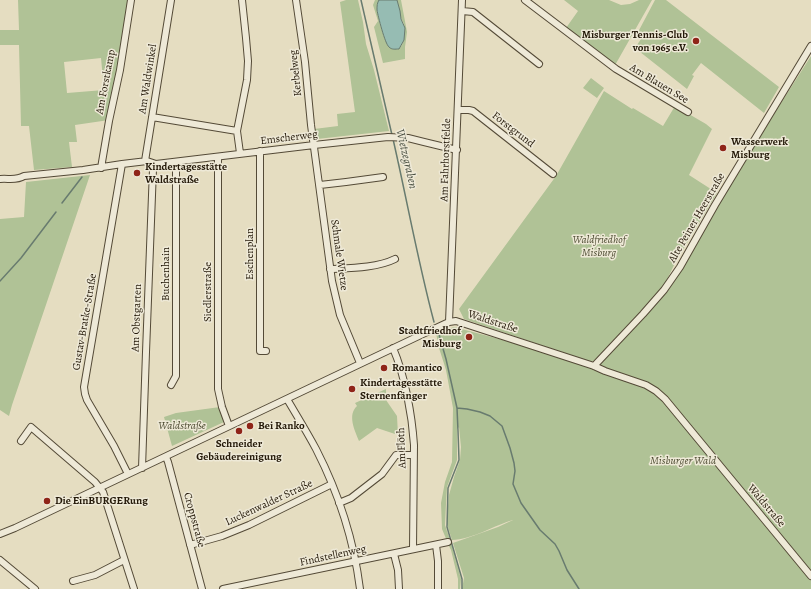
<!DOCTYPE html>
<meta charset="utf-8">
<style>
body{margin:0}
canvas{display:block;background:#e5ddc1}
</style>
<canvas width="811" height="589"></canvas>
<script>
const context = document.querySelector('canvas').getContext('2d');
context.lineJoin = 'round';
function paint(path, color) {
  context.fillStyle = color;
  context.fill(path, 'evenodd');
}
function stroke(path, color, width, dash) {
  context.strokeStyle = color;
  context.lineWidth = width;
  context.lineCap = dash ? 'butt' : 'round';
  context.setLineDash(dash || []);
  context.stroke(path);
}
function write(font, color, halo, rows, align = 'center') {
  context.font = font + ' Alegreya,serif';
  context.lineWidth = 3;
  context.setLineDash([]);
  context.textBaseline = 'middle';
  context.strokeStyle = halo;
  context.fillStyle = color;
  for (const [text, x, y, turn = 0] of rows) {
    context.save();
    context.translate(x, y);
    context.rotate((+turn || 0) * Math.PI / 180);
    context.textAlign = isNaN(turn) ? turn : align;
    if (halo) context.strokeText(text, 0, 0);
    context.fillText(text, 0, 0);
    context.restore();
  }
}
const green = new Path2D(`
 M18,0H130L109,120L75,125L77,142H69L72,167L34,170L29,126H21L19,45H0V30H19ZM101,58L104,90L67,93L64,62Z
 M346,0H358L363,22L366,44L374,70L389,131L317,139L314,137V129L338,126L337,114L355,112L340,2Z
 M375,0H379C374,12 384,34 388,46C391,47 394,49 397,49C405,48 405,30 404,24C403,22 402,20 401,18C399,12 398,6 397,0H401L407,32L405,47V59L383,63L374,27L378,21L373,5Z
 M564,0H609L621,5L630,4L639,0H652L614,67L566,28L578,11Z
 M655,0H666L779,87L764,113L701,63L692,75L694,76L687,89L635,48L641,39L637,34Z
 M811,56V589H462L464,578L453,543L498,527L513,520C495,525 471,540 452,540L447,524V517L449,495L454,477L460,460L461,447L459,427L457,429V460L447,487L446,504L445,525L450,540L447,541L442,529L441,503L445,482L452,462L453,408L446,370L439,348L436,333L454,327L518,344L595,367L681,269L728,186Z
 M591,78L604,88L597,98L583,88Z
 M604,91L632,109L633,108L663,126L675,106L706,124L712,129L689,175L717,193L675,263L662,290L597,359L591,362L464,319L459,309L556,176Z
 M90,175L12,405L9,416L0,410V219L24,217L26,182Z
 M386,389V400L397,416L398,435L377,428L359,441C355,431 347,415 357,406L355,403Z
 M220,407L224,422L172,446L164,417L176,413Z
 M451,543L461,579L460,589H458V579L451,550L448,544Z`);
const water = new Path2D(`
 M379,0H397L400,11L401,19L405,28L404,40L399,49C395,49 392,50 389,47C385,44 378,16 377,10C377,6 377,3 379,0Z`);
const stream = new Path2D(`
 M361,0L392,135
 M393,139C407,200 418,262 434,322
 M62,203L82,177
 M0,281L21,258L56,212
 M438,331L446,359L457,408L458,431L459,460L448,488L447,527L462,579V589
 M457,408L467,409L480,412L490,416L502,426L510,448L514,463L515,471L513,484L521,503L540,530L555,544L559,551L567,570L579,589`);
const minor = new Path2D(`
 M296,0L305,62L311,125L332,281L340,315L360,363
 M525,0L616,69L688,112
 M462,11L473,12L539,64
 M458,110H469L473,111L553,174
 M152,117L237,131
 M260,151V351H266
 M240,153L237,131L247,80L248,61L246,38L242,0
 M218,157V389L222,407L229,426
 M145,161L171,0
 M122,164L84,387L85,394L87,400L114,446L128,474
 M101,168L109,121L120,70L131,0
 M0,179C8,178 16,181 24,176L83,170L122,164L147,161L156,164L314,145L388,137L408,138L424,142L457,150
 M320,185L346,182L383,177
 M330,269C350,268 377,268 395,259
 M449,322L462,0
 M393,348C405,376 412,415 414,445L413,549
 M594,366L643,314L664,290L680,267L715,205L811,46
 M171,385L176,376V162
 M287,399C297,416 307,432 316,449C338,492 354,541 360,589
 M21,441L31,427L95,482L103,492L134,589
 M166,457L168,462L202,589
 M142,468L146,352L153,169
 M339,503L351,498L382,474L396,455H413
 M0,534L15,528L423,334L449,322L456,321L594,366L605,371L646,385L656,391L665,399L811,576
 M190,545L222,536L249,525L332,484
 M436,545L438,561V589
 M394,554L398,570L399,589
 M0,560L35,589
 M73,581L95,575L124,560
 M223,589L448,542`);
const markers = [
 [696,41,4,"#8f2418"],
 [723,148,4,"#8f2418"],
 [137,173,4,"#8f2418"],
 [469,337,4,"#8f2418"],
 [384,368,4,"#8f2418"],
 [352,389,4,"#8f2418"],
 [250,426,4,"#8f2418"],
 [239,431,4,"#8f2418"],
 [47,501,4,"#8f2418"]
];
const poiNames = [
 ["Misburger Tennis-Club",688,35,"right"],
 ["von 1965 e.V.",688,48,"right"],
 ["Wasserwerk",731,142],
 ["Misburg",731,155],
 ["Kindertagesstätte",145,167],
 ["Waldstraße",145,180],
 ["Stadtfriedhof",461,331,"right"],
 ["Misburg",461,344,"right"],
 ["Romantico",392,368],
 ["Kindertagesstätte",360,383],
 ["Sternenfänger",360,396],
 ["Bei Ranko",258,426],
 ["Schneider",239,444,"center"],
 ["Gebäudereinigung",239,457,"center"],
 ["Die EinBURGERung",55,501]
];
const streetNames = [
 ["Kerbelweg",296,73,-96],
 ["Am Waldwinkel",148,79,-81],
 ["Am Forstkamp",106,82,-79],
 ["Am Blauen See",659,84,31],
 ["Forstgrund",513,130,38],
 ["Emscherweg",289,138,-7],
 ["Am Fahrhorstfelde",446,160,-88],
 ["Alte Peiner Heerstraße",697,218,-60],
 ["Eschenplan",250,254,-90],
 ["Schmale Wietze",339,255,82],
 ["Buchenhain",166,274,-90],
 ["Siedlerstraße",208,292,-90],
 ["Am Obstgarten",137,318,-88],
 ["Gustav-Bratke-Straße",85,322,-80],
 ["Waldstraße",493,322,18],
 ["Am Flöth",402,448,-92],
 ["Luckenwalder Straße",269,503,-25],
 ["Waldstraße",766,506,50],
 ["Croppstraße",194,520,75],
 ["Findstellenweg",333,556,-12]
];
const parkNames = [
 ["Waldfriedhof",599,240],
 ["Misburg",599,253],
 ["Waldstraße",182,426],
 ["Misburger Wald",683,461]
];
const waterNames = [
 ["Wietzegraben",406,159,77]
];
paint(green, '#b0c296');
paint(water, '#96bcb3');
stroke(water, '#687b6f', 1);
stroke(stream, '#687b6f', 1.5);
stroke(minor, '#544a37', 8);
stroke(minor, '#eee9d7', 6);
for (const [x, y, r, color] of markers) {
  const dot = new Path2D();
  dot.arc(x, y, r, 0, 2 * Math.PI);
  context.fillStyle = color;
  context.fill(dot);
  stroke(dot, '#eee9d7', 1.5);
}
write('bold 11px', '#241909', '#eee9d7', poiNames, 'left');
write('11px', '#241909', '#eee9d7', streetNames);
write('italic 11px', '#4e4c33', '#eee9d7', parkNames);
write('italic 12px', '#4c5244', '#eee9d7', waterNames);
</script>
